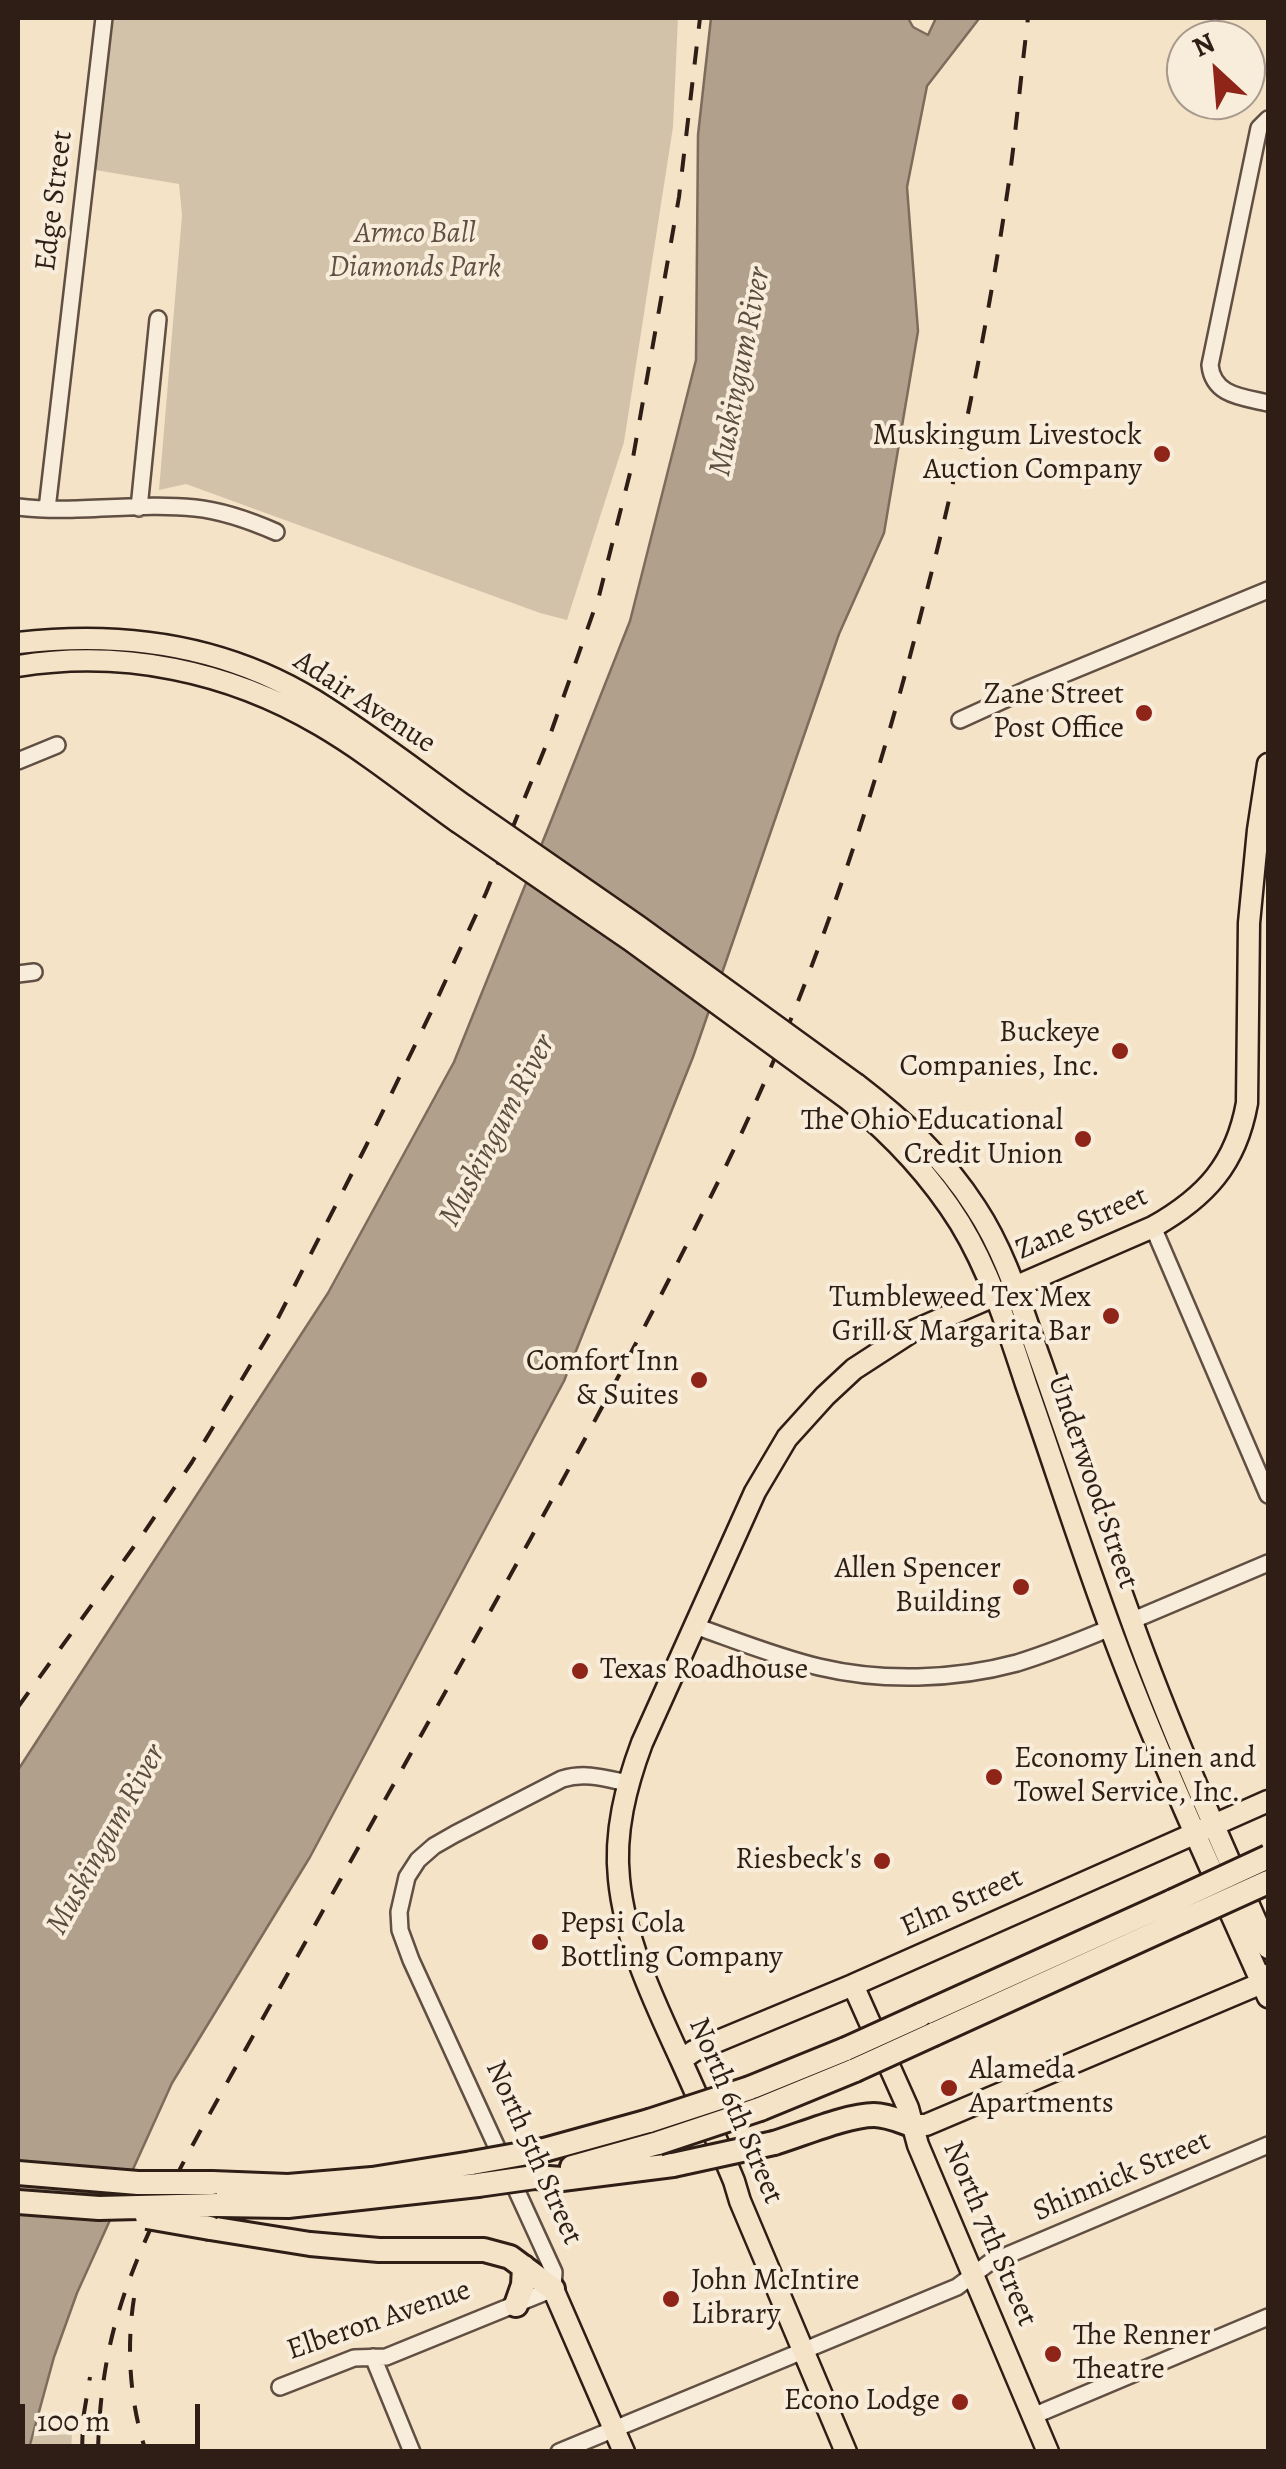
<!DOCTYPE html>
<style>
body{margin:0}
#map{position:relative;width:1286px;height:2469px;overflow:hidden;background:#f5e3c8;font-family:Alegreya,serif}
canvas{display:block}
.frame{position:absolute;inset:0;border:20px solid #2e1e15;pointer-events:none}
.north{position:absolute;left:1166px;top:20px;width:100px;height:100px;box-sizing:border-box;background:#f8eddb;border:2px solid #a79a8c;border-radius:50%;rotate:334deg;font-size:28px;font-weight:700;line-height:40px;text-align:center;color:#2e1e15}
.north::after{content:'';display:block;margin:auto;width:35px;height:45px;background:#8f2418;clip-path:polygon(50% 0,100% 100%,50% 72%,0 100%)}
.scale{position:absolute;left:20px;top:2404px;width:180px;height:45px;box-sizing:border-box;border:5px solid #2e1e15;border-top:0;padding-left:12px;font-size:30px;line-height:35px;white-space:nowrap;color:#2e1e15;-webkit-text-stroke:8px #f8eddb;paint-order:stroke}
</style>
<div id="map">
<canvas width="1286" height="2469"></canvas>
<div class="frame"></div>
<div class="north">N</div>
<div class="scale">100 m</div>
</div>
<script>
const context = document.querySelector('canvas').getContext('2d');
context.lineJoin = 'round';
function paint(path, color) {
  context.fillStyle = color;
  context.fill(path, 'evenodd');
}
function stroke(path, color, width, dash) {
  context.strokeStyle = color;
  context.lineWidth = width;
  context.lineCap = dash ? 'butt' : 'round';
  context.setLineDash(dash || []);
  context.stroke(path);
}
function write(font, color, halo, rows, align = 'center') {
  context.font = font + ' Alegreya,serif';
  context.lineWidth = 8;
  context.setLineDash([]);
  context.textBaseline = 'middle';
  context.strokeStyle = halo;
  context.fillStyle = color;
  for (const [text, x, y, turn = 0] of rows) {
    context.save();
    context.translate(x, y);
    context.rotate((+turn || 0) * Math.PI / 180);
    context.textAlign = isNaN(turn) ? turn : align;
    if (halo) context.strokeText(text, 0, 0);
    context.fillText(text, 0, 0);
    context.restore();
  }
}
const green = new Path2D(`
 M114,18H678L673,127L624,442L567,620L540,613L186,484L159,490L182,215L179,184L95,170Z
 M72,2434L71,2451L28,2452L34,2436Z`);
const water = new Path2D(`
 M711,18H908L913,27L928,35L936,18H978V20L927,86L907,187L918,331L884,533L839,634L693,1057L564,1381L310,1857L172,2083L77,2293L54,2357L28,2452L18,2451V1770L328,1293L454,1062L551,821L630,621L696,360L698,135Z`);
const minor = new Path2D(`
 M1268,119L1259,128L1210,365C1213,396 1243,397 1268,403
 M18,507C76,514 137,502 195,508C224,511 251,521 276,532
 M139,508L158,319
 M47,509L104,18
 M960,720L1028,689L1268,590
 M18,761L57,745
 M18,974L34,972
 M1153,1227L1268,1495
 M1131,1621L1268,1563
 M695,1626C735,1640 777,1657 819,1667C882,1682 954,1680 1017,1663C1049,1653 1079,1641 1110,1628
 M373,2357L412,2452
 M280,2387L354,2358L386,2357L553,2289L554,2272L411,1960L400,1930L399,1912L407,1877L418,1860L434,1846L455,1834L562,1779C585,1772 604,1778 627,1783
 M1033,2416L1268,2317
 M559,2452L957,2287L989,2263L1268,2145`);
const major = new Path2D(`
 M18,643C121,631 224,645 314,700C366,732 415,770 465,806
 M18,666C122,649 229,671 320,725C368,753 413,790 458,822
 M856,1084C903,1120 944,1158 976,1208C1007,1255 1022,1310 1041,1362C1071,1447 1100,1534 1131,1619C1171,1731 1220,1840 1268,1948
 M849,1100C892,1135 930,1175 960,1223C990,1272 1008,1329 1026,1384C1055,1467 1082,1552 1113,1635C1159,1758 1215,1877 1268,1997
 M853,1985L908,2108L918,2145L1048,2452
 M681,2060L694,2051L853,1985L1268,1801
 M912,2125H926L1262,1983L1267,1975
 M553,2289L624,2452
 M846,2452L740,2201L734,2181C717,2140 699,2100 681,2060C655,2003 625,1942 619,1879C614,1832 626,1786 642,1743L755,1492L787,1438L825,1396L854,1369L911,1332L1153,1227C1206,1197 1236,1164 1247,1103L1249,923L1258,830L1268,764`);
const highway = new Path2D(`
 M921,2015L1173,1901
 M934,2034L1182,1921
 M750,2088L846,2049
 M760,2109L855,2070
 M774,2143C801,2135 847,2115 874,2115C887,2115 900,2121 912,2125
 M544,2150L649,2121
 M572,2167L658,2143
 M535,2177L562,2179L673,2165
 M212,2183L288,2186L372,2179L472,2163
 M217,2205L288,2206L478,2185
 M210,2228L310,2244L379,2250H484L510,2257L553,2289
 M516,2305L523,2285L524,2267`);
const rail = new Path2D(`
 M18,1707L143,1534L192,1462L274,1326L366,1146L432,1010L486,893L549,738L599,596L631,469L679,197L700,18
 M134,2298C126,2349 130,2403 146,2452
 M82,2452L83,2419L90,2377
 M98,2452C99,2407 104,2364 116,2321C140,2235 191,2148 234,2070C277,1993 320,1916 363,1839C483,1624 606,1409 715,1188C810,998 876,795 927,590C961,458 988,323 1008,188C1016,132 1021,74 1028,18`);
const majorBridge = new Path2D(`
 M465,806L638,926L856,1084
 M458,822L630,940L849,1100`);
const highwayBridge = new Path2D(`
 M1173,1901L1268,1857
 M1182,1921L1268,1882
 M846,2049L921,2015
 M855,2070L934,2034
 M649,2121L750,2088
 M658,2143L760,2109
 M472,2163L544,2150
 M673,2165L774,2143
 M18,2173L138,2183H212
 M478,2185L535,2177
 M18,2202L99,2208L217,2205
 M147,2217L210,2228`);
const markers = [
 [1162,454,10,"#8f2418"],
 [1144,713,10,"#8f2418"],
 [1120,1051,10,"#8f2418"],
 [1083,1139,10,"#8f2418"],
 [1111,1316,10,"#8f2418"],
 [699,1380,10,"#8f2418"],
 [1021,1587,10,"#8f2418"],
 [580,1671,10,"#8f2418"],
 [994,1777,10,"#8f2418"],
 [882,1861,10,"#8f2418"],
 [540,1942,10,"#8f2418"],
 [949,2088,10,"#8f2418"],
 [671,2299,10,"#8f2418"],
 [1053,2354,10,"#8f2418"],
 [960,2402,10,"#8f2418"]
];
const streetNames = [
 ["Edge Street",55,201,-83],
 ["Adair Avenue",364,703,33],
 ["Zane Street",1082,1224,-24],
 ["Underwood Street",1092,1482,71],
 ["Elm Street",962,1903,-24],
 ["North 6th Street",735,2111,67],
 ["North 5th Street",533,2153,66],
 ["Shinnick Street",1122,2177,-23],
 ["North 7th Street",989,2234,67],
 ["Elberon Avenue",379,2321,-19]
];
const parkNames = [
 ["Armco Ball",415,235],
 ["Diamonds Park",415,269]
];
const poiNames = [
 ["Muskingum Livestock",1142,437],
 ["Auction Company",1142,471],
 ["Zane Street",1124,696],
 ["Post Office",1124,730],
 ["Buckeye",1100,1034],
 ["Companies, Inc.",1100,1068],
 ["The Ohio Educational",1063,1122],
 ["Credit Union",1063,1156],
 ["Tumbleweed Tex Mex",1091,1299],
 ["Grill & Margarita Bar",1091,1333],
 ["Comfort Inn",679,1363],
 ["& Suites",679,1397],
 ["Allen Spencer",1001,1570],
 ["Building",1001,1604],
 ["Texas Roadhouse",600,1671,"left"],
 ["Economy Linen and",1014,1760,"left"],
 ["Towel Service, Inc.",1014,1794,"left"],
 ["Riesbeck's",862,1861],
 ["Pepsi Cola",560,1925,"left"],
 ["Bottling Company",560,1959,"left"],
 ["Alameda",969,2071,"left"],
 ["Apartments",969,2105,"left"],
 ["John McIntire",691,2282,"left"],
 ["Library",691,2316,"left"],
 ["The Renner",1073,2337,"left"],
 ["Theatre",1073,2371,"left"],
 ["Econo Lodge",940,2402]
];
const waterNames = [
 ["Muskingum River",741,372,-79],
 ["Muskingum River",498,1131,-62],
 ["Muskingum River",107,1840,-61]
];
paint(green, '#d3c2aa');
paint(water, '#b1a08b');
stroke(water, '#7d6c5c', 2.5);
stroke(minor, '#604f42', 20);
stroke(major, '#2e1e15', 25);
stroke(highway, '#2e1e15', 28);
stroke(minor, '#f8eddb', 15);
stroke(major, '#f5e3c8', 20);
stroke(highway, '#f5e3c8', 22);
stroke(rail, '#2e1e15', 4, [18, 18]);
stroke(majorBridge, '#2e1e15', 25, []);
stroke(highwayBridge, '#2e1e15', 28, []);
stroke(majorBridge, '#f5e3c8', 20);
stroke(highwayBridge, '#f5e3c8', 22);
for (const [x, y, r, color] of markers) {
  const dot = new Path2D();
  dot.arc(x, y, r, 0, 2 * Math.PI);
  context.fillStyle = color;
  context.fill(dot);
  stroke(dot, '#f8eddb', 4);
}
write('30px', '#2e1e15', '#f8eddb', streetNames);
write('italic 30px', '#604f42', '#f8eddb', parkNames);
write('30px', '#2e1e15', '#f8eddb', poiNames, 'right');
write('italic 32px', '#5c4c3e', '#f8eddb', waterNames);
</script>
